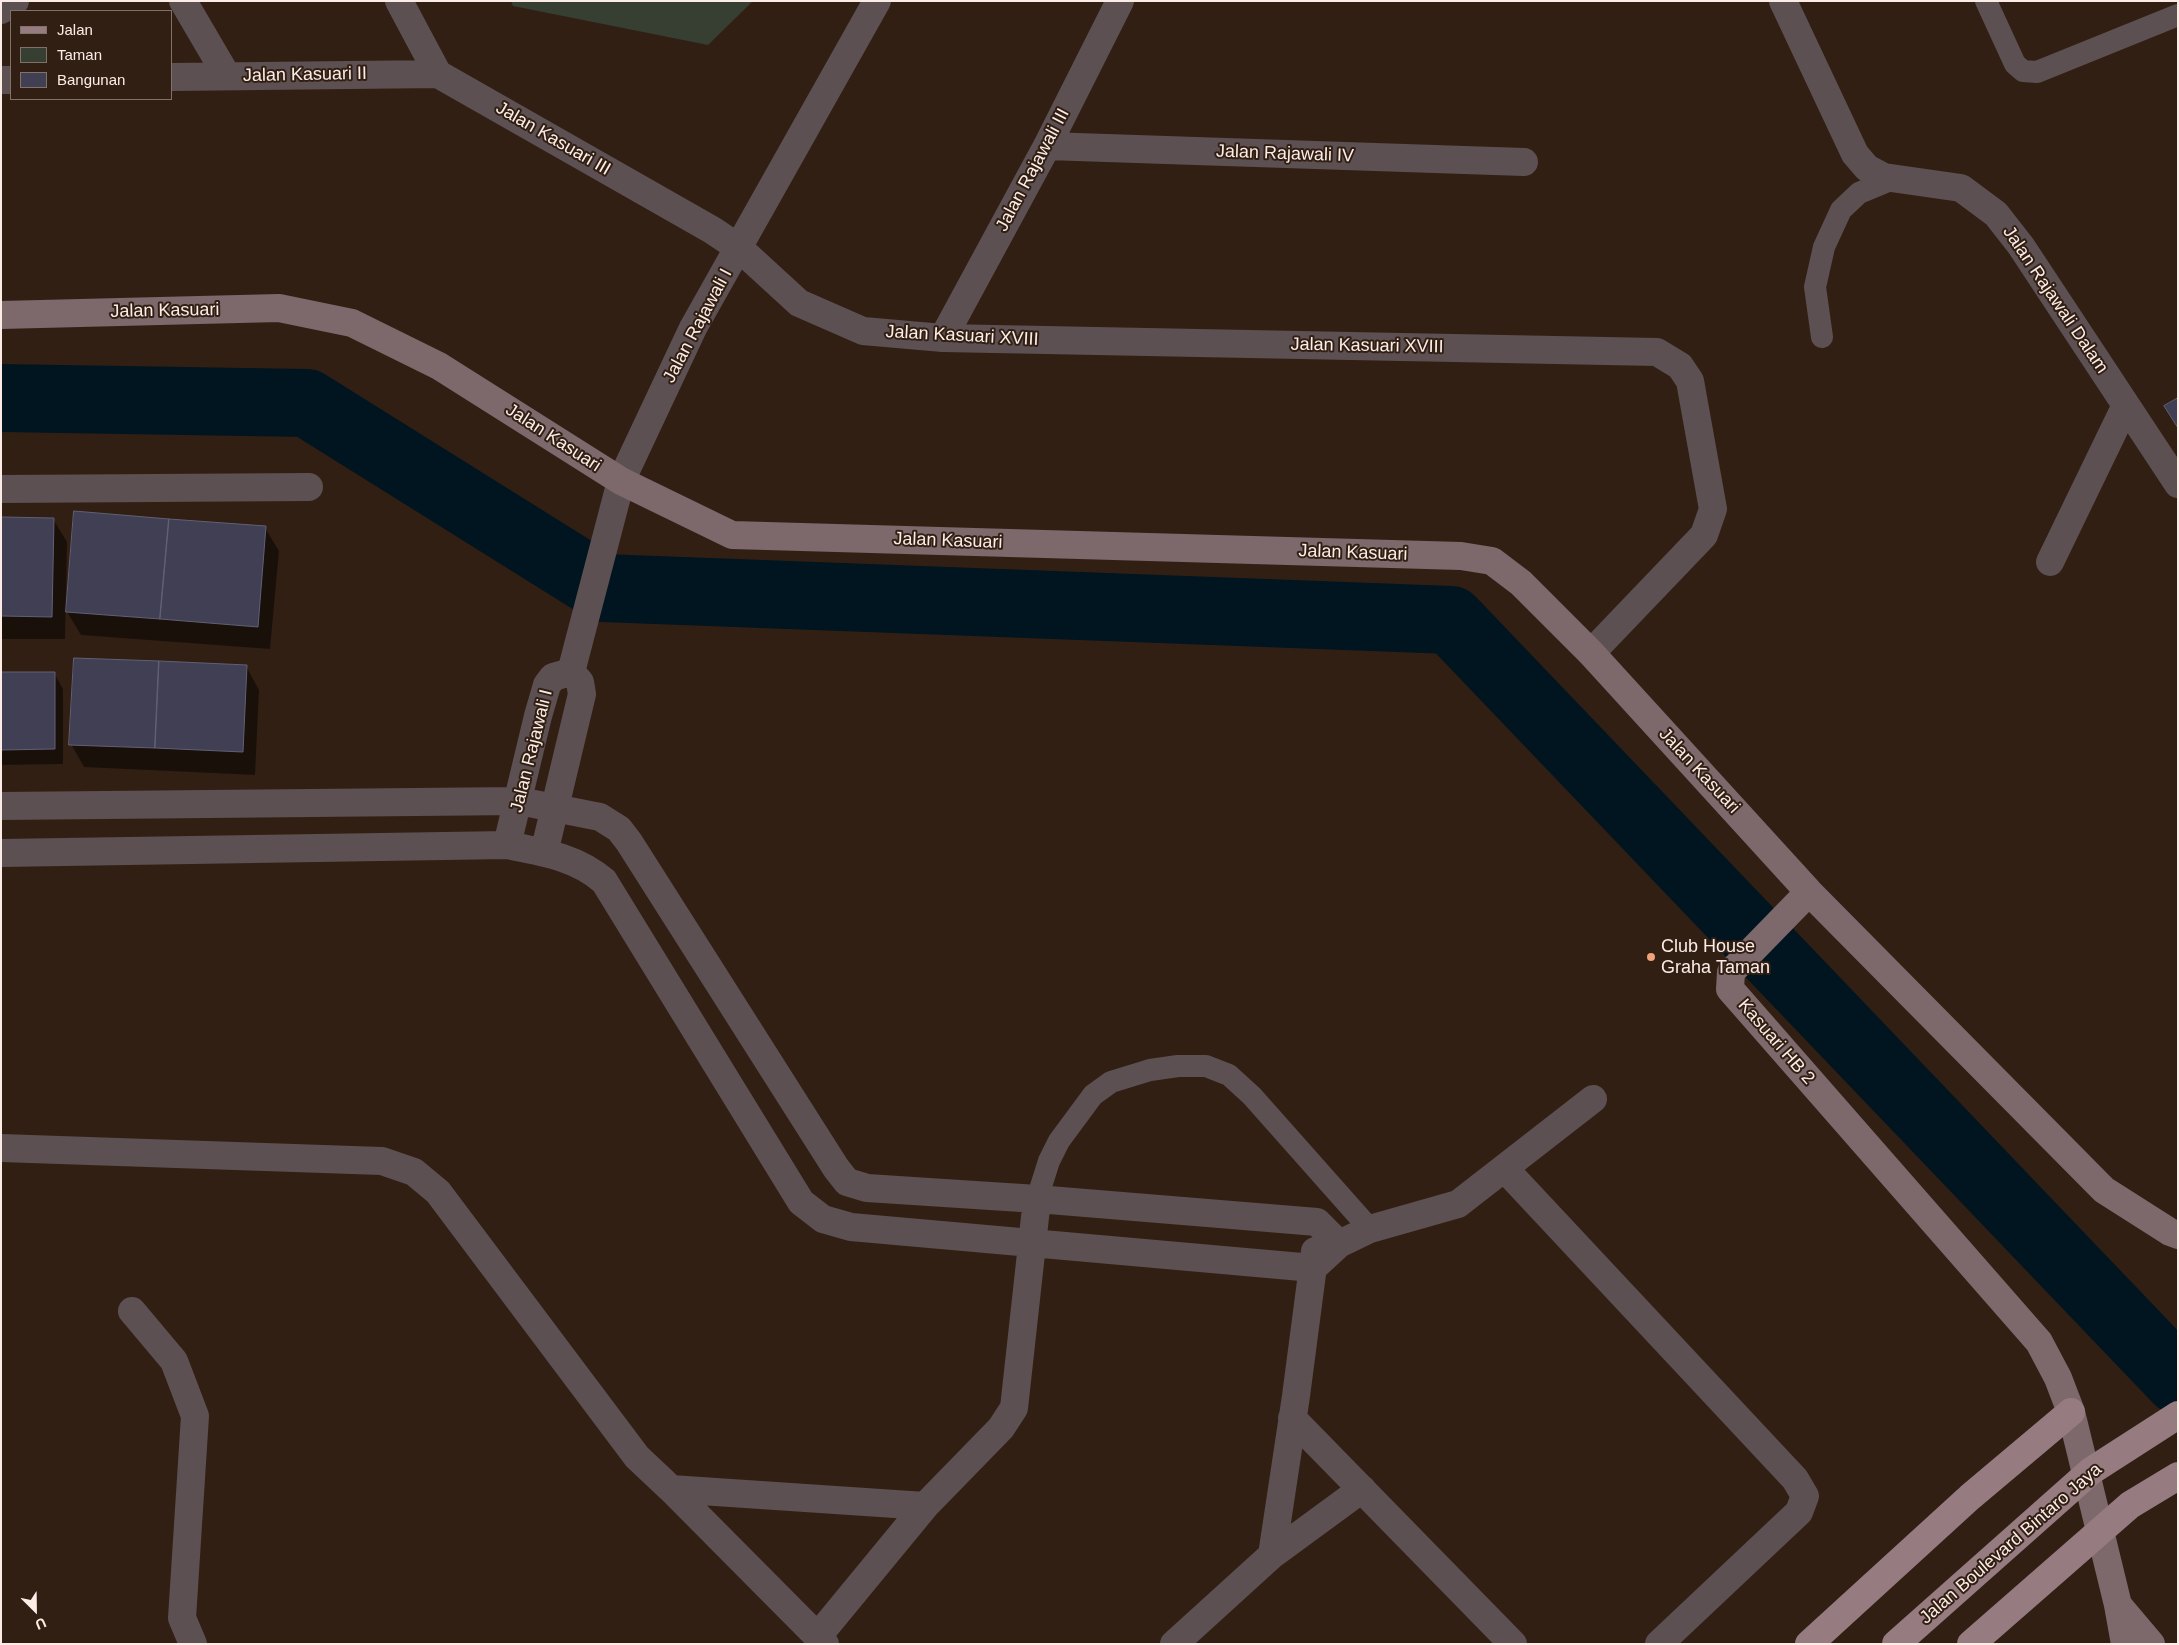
<!DOCTYPE html>
<style>
body{margin:0}
#map{position:relative;width:2179px;height:1645px;overflow:hidden;background:#321f14;font-family:Arial,sans-serif}
canvas{display:block}
.frame{position:absolute;inset:0;border:2px solid #fbede6;pointer-events:none}
.legend{position:absolute;left:10px;top:10px;width:162px;height:90px;box-sizing:border-box;background:#321f14;border:1px solid #827168;margin:0;padding:6px 9px;list-style:none;font-size:15px;color:#fbede6}
.legend li{display:flex;align-items:center;gap:10px;height:25px}
.legend b{width:25px;border:1px solid #827168}
.north{position:absolute;left:10px;top:1585px;width:50px;height:50px;-webkit-text-stroke:4px #321f14;paint-order:stroke;rotate:157deg;font-size:14px;font-weight:700;line-height:20px;text-align:center;color:#fbede6}
.north::after{content:'';display:block;margin:auto;width:18px;height:22px;background:#fbede6;clip-path:polygon(50% 0,100% 100%,50% 72%,0 100%)}
</style>
<div id="map">
<canvas width="2179" height="1645"></canvas>
<div class="frame"></div>
<ul class="legend">
<li><b style="height:6px;background:#967b80"></b>Jalan</li>
<li><b style="height:14px;background:#363f32"></b>Taman</li>
<li><b style="height:14px;background:#403f54"></b>Bangunan</li>
</ul>
<div class="north">U</div>
</div>
<script>
const context = document.querySelector('canvas').getContext('2d');
context.lineJoin = 'round';
function paint(path, color) {
  context.fillStyle = color;
  context.fill(path, 'evenodd');
}
function stroke(path, color, width, dash) {
  context.strokeStyle = color;
  context.lineWidth = width;
  context.lineCap = dash ? 'butt' : 'round';
  context.setLineDash(dash || []);
  context.stroke(path);
}
function write(font, color, halo, rows, align = 'center') {
  context.font = font + ' Arial,sans-serif';
  context.lineWidth = 4;
  context.setLineDash([]);
  context.textBaseline = 'middle';
  context.strokeStyle = halo;
  context.fillStyle = color;
  for (const [text, x, y, turn = 0] of rows) {
    context.save();
    context.translate(x, y);
    context.rotate((+turn || 0) * Math.PI / 180);
    context.textAlign = isNaN(turn) ? turn : align;
    if (halo) context.strokeText(text, 0, 0);
    context.fillText(text, 0, 0);
    context.restore();
  }
}
const green = new Path2D(`
 M511,1H753L708,45L513,6Z`);
const shadow = new Path2D(`
 M1,518L53,519L67,542L65,639H1Z
 M265,528L279,551L270,649L81,635L67,612Z
 M246,666L259,690L255,775L84,767L71,744Z
 M1,673H54L63,689V764L1,765Z`);
const river = new Path2D(`
 M1,398L307,403L603,588L1451,620L2178,1380`);
const building = new Path2D(`
 M2178,398V428L2164,406Z
 M74,511L169,519L160,619L66,612Z
 M1,517L54,518L52,617L1,616Z
 M169,519L266,526L258,627L160,619Z
 M74,658L159,661L155,748L69,745Z
 M159,661L247,665L243,752L155,748Z
 M1,672H55V749L1,750Z`);
const service = new Path2D(`
 M1986,1L2015,64L2023,71L2037,72L2178,15
 M1822,337L1815,287L1824,247L1841,210L1859,193L1895,178
 M1037,1199L1049,1161L1059,1141L1093,1095L1111,1082L1150,1070L1178,1066H1206L1229,1075L1252,1096L1370,1229`);
const minor = new Path2D(`
 M183,1L227,76
 M399,1L438,74L712,230L739,248L799,303L863,331L943,338L1657,352L1680,366L1690,381L1713,509L1704,535L1591,653
 M1783,1L1855,154L1867,168L1884,177L1961,188L1996,214L2021,246L2178,484
 M1,10L15,1
 M171,77L438,74
 M1,80H11
 M1047,146L1524,162
 M943,338L1047,146L1120,1
 M1,489L309,487
 M2050,562L2126,405
 M571,672L621,481L693,328L877,1
 M1,806L519,801L600,817L619,829L629,842L836,1168L847,1182L867,1188L1037,1199L1317,1222L1339,1244
 M507,845L538,716L547,685L553,677L571,672
 M1,853L507,845C543,852 576,857 604,881L801,1202L823,1219L851,1227L1313,1268L1339,1244L1370,1229L1458,1204L1593,1099
 M544,853L582,694L580,682L571,672
 M1,1148L382,1161L414,1172L438,1192L637,1457L671,1489L825,1644
 M1505,1169L1795,1479L1805,1496L1799,1512L1659,1644
 M132,1311L174,1361L195,1416L182,1618L193,1644
 M1292,1418L1513,1644
 M671,1489L925,1506
 M1272,1555L1296,1396L1315,1251
 M818,1636L925,1506L1001,1428L1014,1408L1037,1199
 M1174,1644L1272,1555L1362,1489`);
const secondary = new Path2D(`
 M1,315L279,308L352,323L439,366L621,481L732,535L1461,556L1492,561L1521,583L1591,653L1809,892L2104,1190L2170,1232L2178,1235
 M1809,892L1731,972L1730,989L2039,1342L2058,1378L2071,1412L2118,1605L2125,1644
 M2118,1605L2151,1644`);
const primary = new Path2D(`
 M1809,1644L1970,1497L2071,1412`);
const primaryBridge = new Path2D(`
 M1896,1644L2091,1471L2178,1415
 M1971,1644L2130,1505L2178,1476`);
const markers = [
 [1651,957,5,"#f0a279"]
];
const streetNames = [
 ["Jalan Kasuari II",305,75,-1],
 ["Jalan Kasuari III",553,139,30],
 ["Jalan Rajawali IV",1285,154,2],
 ["Jalan Rajawali III",1033,170,-62],
 ["Jalan Rajawali Dalam",2055,300,56],
 ["Jalan Kasuari",165,311,-1],
 ["Jalan Rajawali I",698,326,-62],
 ["Jalan Kasuari XVIII",962,336,3],
 ["Jalan Kasuari XVIII",1367,346,1],
 ["Jalan Kasuari",553,438,33],
 ["Jalan Kasuari",948,541,2],
 ["Jalan Kasuari",1353,553,2],
 ["Jalan Rajawali I",532,751,-76],
 ["Jalan Kasuari",1699,771,47],
 ["Kasuari HB 2",1776,1042,49],
 ["Jalan Boulevard Bintaro Jaya",2011,1544,-41]
];
const poiNames = [
 ["Club House",1661,947],
 ["Graha Taman",1661,968]
];
paint(green, '#363f32');
paint(shadow, '#0007');
stroke(river, '#00151f', 68);
paint(building, '#403f54');
stroke(building, '#606076', 1);
stroke(service, '#5d5052', 22);
stroke(minor, '#5d5052', 28);
stroke(secondary, '#7d686c', 28);
stroke(primary, '#967b80', 28);
stroke(primaryBridge, '#967b80', 28);
for (const [x, y, r, color] of markers) {
  const dot = new Path2D();
  dot.arc(x, y, r, 0, 2 * Math.PI);
  context.fillStyle = color;
  context.fill(dot);
  stroke(dot, '#321f14', 2);
}
write('18px', '#fbede6', '#321f14', streetNames);
write('18px', '#fbede6', '#321f14', poiNames, 'left');
</script>
